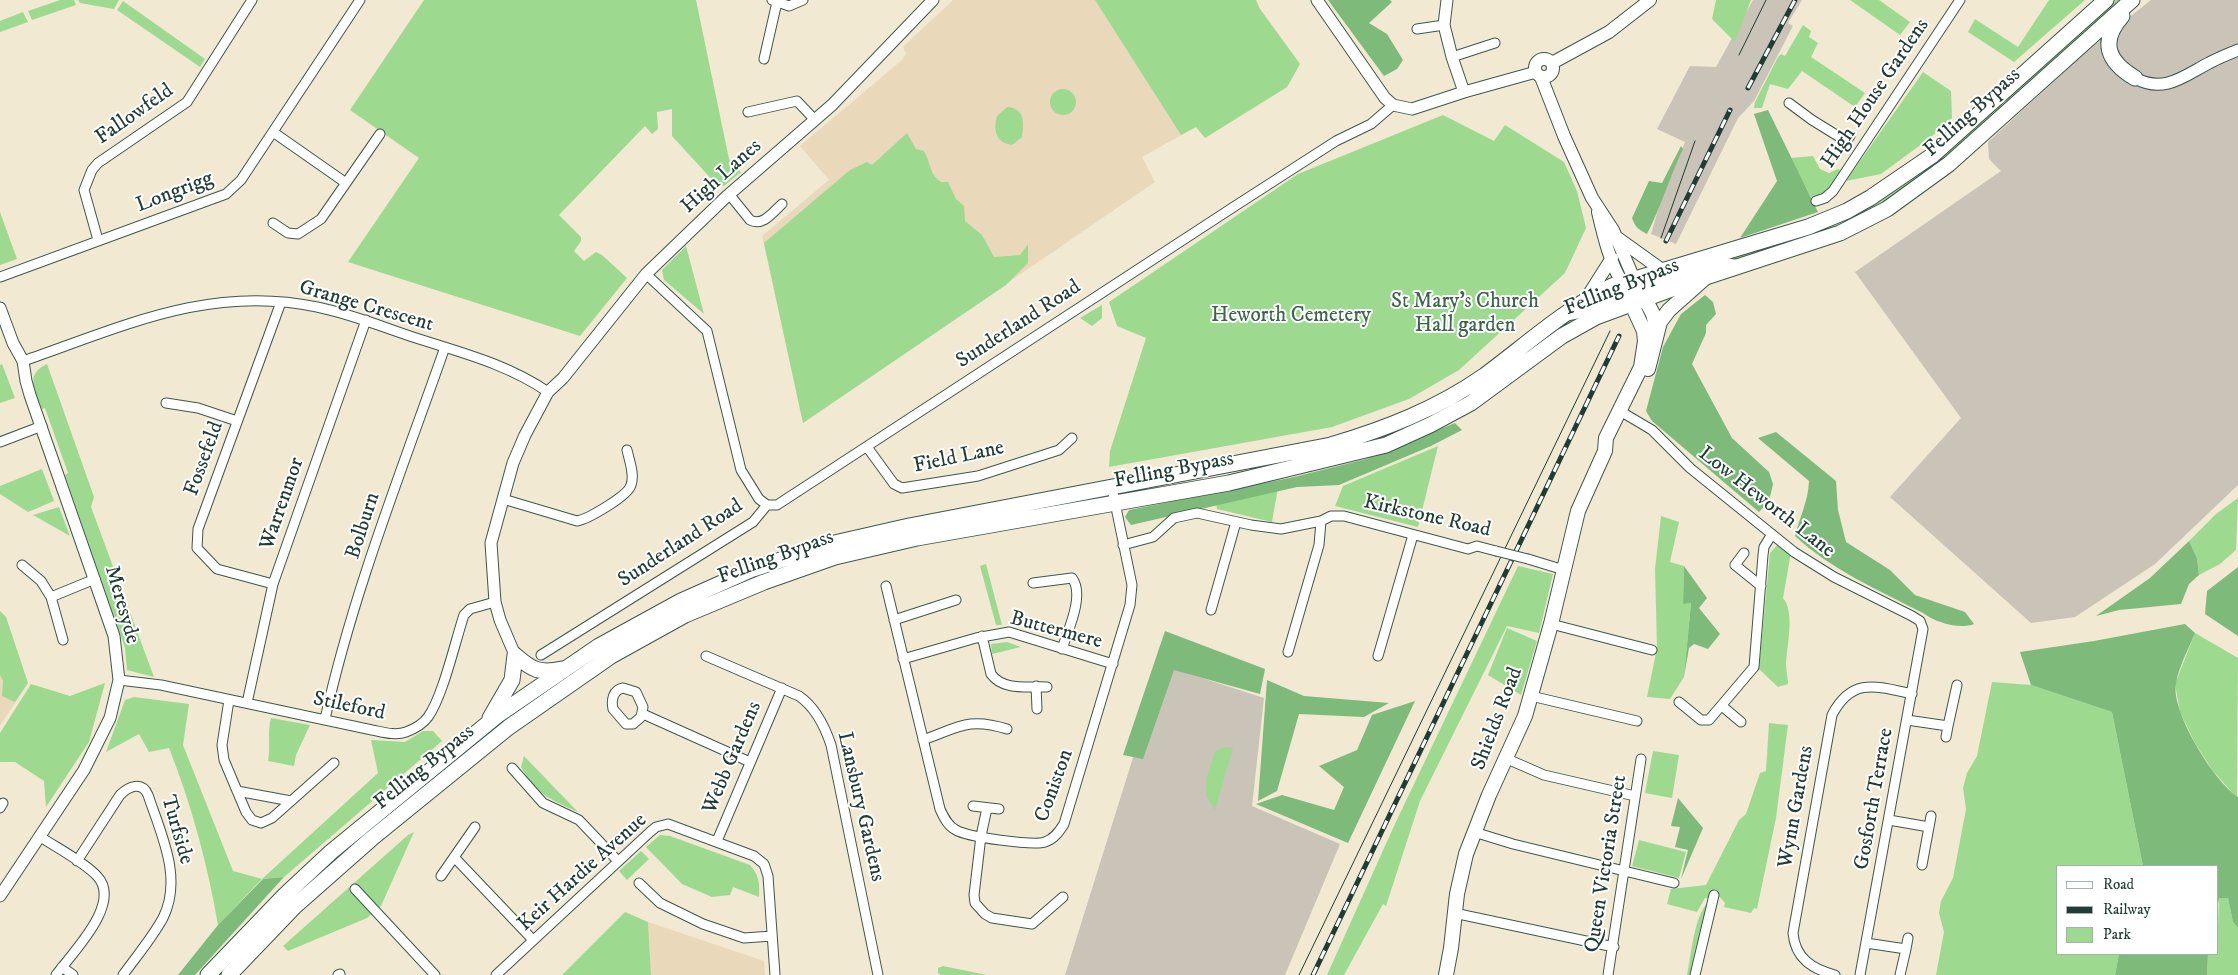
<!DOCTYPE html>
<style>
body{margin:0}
#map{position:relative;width:2238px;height:975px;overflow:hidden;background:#f1e9d2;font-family:"IM FELL DW Pica",serif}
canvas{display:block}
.legend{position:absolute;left:2056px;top:865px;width:162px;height:90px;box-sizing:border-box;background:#fff;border:1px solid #a5b1ae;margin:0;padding:6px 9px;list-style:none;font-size:15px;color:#1f3d34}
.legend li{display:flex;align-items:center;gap:10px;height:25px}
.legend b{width:25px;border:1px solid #a5b1ae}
</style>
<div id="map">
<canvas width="2238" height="975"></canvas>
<ul class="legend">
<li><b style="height:6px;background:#fff"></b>Road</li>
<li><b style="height:6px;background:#1f3d34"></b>Railway</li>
<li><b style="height:14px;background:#9dda8f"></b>Park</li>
</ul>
</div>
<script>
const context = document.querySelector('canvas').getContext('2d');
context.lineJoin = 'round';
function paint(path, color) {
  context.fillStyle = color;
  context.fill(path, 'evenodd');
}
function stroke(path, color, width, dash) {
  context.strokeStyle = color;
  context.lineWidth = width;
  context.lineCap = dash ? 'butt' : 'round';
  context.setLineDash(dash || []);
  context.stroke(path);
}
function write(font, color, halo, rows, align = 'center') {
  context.font = font + ' "IM FELL DW Pica",serif';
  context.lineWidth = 4;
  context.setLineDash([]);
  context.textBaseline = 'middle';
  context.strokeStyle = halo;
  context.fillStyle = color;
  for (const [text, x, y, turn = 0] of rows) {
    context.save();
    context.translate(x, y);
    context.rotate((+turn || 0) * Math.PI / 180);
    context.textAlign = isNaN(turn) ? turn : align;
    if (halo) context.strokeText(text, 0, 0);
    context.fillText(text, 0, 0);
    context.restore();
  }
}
const built = new Path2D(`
 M953,0H1256L1260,9L1300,64L1287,87L1205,138L1196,127L1142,157L1155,182L803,423L762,236L829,180L800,146L902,60L906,54L903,47Z
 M0,611L6,617L28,683L0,726Z
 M648,922L764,961L765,975H651Z`);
const industrial = new Path2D(`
 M1753,0H1802L1788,23L1793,26L1754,101L1738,118L1676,244L1651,234L1661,200L1685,142L1657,129L1690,66L1716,67Z
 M2151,0H2238V485L2155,564L2075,617L2031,623L1890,497L1961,418L1855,272L2001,171L1989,159L1988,142L2087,51Z
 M1162,665L1264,698L1252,806L1340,844L1285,975H1065Z`);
const green = new Path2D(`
 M60,0H74L76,5L32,20L28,11Z
 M78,0H119L114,9L80,3Z
 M424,0H696L729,159L741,172L724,186L716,184L672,136V109L657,112L658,129L652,134L645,126L559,215L581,237V241L574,251L584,261L596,252L602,255L627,278L580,336L348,262L419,158L350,110Z
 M1095,0H1256L1260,9L1300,64L1287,87L1205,138L1196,127L1181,135Z
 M1716,0H1751L1735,42L1712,19Z
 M1850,0H1879L1910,22L1900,35Z
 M2049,0H2085L2014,62L1968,32L1975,19L2018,47Z
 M2113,0H2122L1966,142L1888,201L1846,225L1723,266L1722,262L1846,219Z
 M123,1L205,59L200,67L117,10Z
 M23,12L28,22L0,32V21Z
 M1803,25L1811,31L1809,37L1818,43L1811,57L1865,93L1855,107L1802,71L1788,89L1770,84L1762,108H1754L1755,102L1778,57L1781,54L1785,56Z
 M1923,72L1951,91L1952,118L1930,138L1881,174L1846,181Z
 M1050 102a13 13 0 1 1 26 0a13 13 0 1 1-26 0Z
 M1007,107C1025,108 1024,123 1022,137L1012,145C996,143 993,130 997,116Z
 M1443,115L1494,141L1505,125L1564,162L1577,191L1586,228L1565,273L1459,370L1409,399L1332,427L1109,467L1110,451L1146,338L1117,326L1109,302L1298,174Z
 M907,133L916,149L924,151C932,165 928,172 941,182H948L956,199L964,206L965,221L982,235L994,257L1020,255L1028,244V263L1006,285L803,423L764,243L850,170L867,162L872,165Z
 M1813,156L1820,169L1829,173L1838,169L1842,171L1826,192L1811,197L1791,158Z
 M0,212L17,259L0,265Z
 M686,246L704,314L664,280L662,270Z
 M1102,305V318L1092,326L1080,318Z
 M2,364L15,398L0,403V365Z
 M47,364L94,497L91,507L154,677L127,670L125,648L65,475L68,473L45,408L42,409C35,390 24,375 47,364Z
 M1438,446L1418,527L1335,506L1343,486Z
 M42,469L54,501L28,512L0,494V486Z
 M1278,488L1272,522L1217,509L1216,500Z
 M2238,498L2236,550L2220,564L2199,575L2197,558L2189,541L2216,514Z
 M59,507L70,536L33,515Z
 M1661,516L1679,522L1670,562L1684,566L1683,604L1691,603L1684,677L1670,699L1647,697L1657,648L1655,569Z
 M1778,544L1791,552L1783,598C1795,611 1787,646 1786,664C1786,671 1788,678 1788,684L1778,687L1759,669L1770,553Z
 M986,564L1002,625H996L980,566Z
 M1518,566L1553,574L1539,633L1507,626L1420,801L1386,906L1383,904L1344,975H1327L1394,826Z
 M0,611L6,617L28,683L15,702L2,696L3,681L0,675Z
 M1507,628L1537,641L1521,695L1488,675Z
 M2195,633L2238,658L2237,798L2213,771L2195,743L2180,712L2175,684Z
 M1007,642L1021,647L992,654L991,644Z
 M1992,682L2031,685L2112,712L2143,866H2057V954H2119L2115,975H1936L1944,932L1939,913L1941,901L1953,878L1966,809L1963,788L1967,773L1977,756Z
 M105,683L89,742L46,807L44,781L15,762H0V733L31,684L70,696Z
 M134,697L189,704L183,745L233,871L262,879L378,773L371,740L405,742L423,731H433L442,741L284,877L262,879L218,925C208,866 191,803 169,748L149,752L139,734L106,752L125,700Z
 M271,718L310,725L296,755L294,766L268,761C271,746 267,732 271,718Z
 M1769,723L1788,725L1776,818L1757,909L1754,908L1751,913L1724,907L1725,903L1718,895L1712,892L1709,898H1705L1697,912L1667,904L1671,889L1706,885L1739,820L1746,814L1760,773L1766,771Z
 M1224,747L1233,748L1215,810L1206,796V779L1215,752Z
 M1653,751L1679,755L1672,798L1645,793Z
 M524,756L578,812C551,800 536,794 521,767Z
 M414,832L381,906L367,918L288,951L283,946L408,835Z
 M660,835L670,836L750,865C759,875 760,884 759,897L733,887L730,895L712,897L682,884L646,847Z
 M1639,840L1686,852L1679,878L1632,866Z
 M641,851L649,859L627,880L619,871Z
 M2219,897L2228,898L2233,922L2238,928V975H2207L2208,954H2217Z
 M1708,903L1694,955L1692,975H1687C1691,957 1694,915 1708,903Z
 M625,912L648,922L651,975H562Z
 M943,966L987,975H941L938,973V968Z`);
const forest = new Path2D(`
 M1328,0H1390L1392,2L1369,23L1387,34L1403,60L1397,69L1384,76Z
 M1768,110L1818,212L1740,238L1777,181L1754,114Z
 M1681,146L1683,149C1670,176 1661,207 1647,234C1639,230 1635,227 1632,218L1649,181L1662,183Z
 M1705,295L1713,302L1716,314L1706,325V333L1692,364L1732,438L1769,472L1773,484L1769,501L1759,512L1652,421L1646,411L1663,347L1681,314Z
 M1455,423L1462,430L1431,446L1339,485L1297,487L1131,525L1125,517L1129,510L1294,477L1366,459Z
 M1776,432L1836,481L1838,510L1846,542L1890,570L1915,595L1965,612L1974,624C1959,630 1935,622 1923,613C1878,590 1832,570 1795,536C1800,516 1808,502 1809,481L1758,438Z
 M2189,541L2197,558L2199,575L2189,584L2181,604L2119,610L2096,616L2150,578Z
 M1684,566L1707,598L1699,608L1720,634L1708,649L1694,644L1689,648L1684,677L1691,603L1683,604Z
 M2238,567V636L2205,614L2207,591Z
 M2185,624L2195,633C2189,648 2179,666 2176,683C2170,711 2215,783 2238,797V928L2233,922L2228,898H2219L2217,911V866H2143L2112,712L2031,685L2020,652L2094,641Z
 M1165,631L1265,669L1260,694L1174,670L1143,759L1123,755Z
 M1267,680L1304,696L1389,703L1364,717L1299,714L1277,791L1258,801Z
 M1415,701L1348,843L1256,804L1282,795L1334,810L1344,787L1319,766L1357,750L1372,715Z
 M1678,798L1703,828L1681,879L1688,850L1675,847L1680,827L1671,826Z
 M284,877L195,975H178L218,925L263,879Z
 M2119,954H2208L2207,975H2115Z`);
const minor = new Path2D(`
 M772,0L789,6L803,0
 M1417,29L1444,25
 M1452,57L1495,43
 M764,59L777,2
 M1789,103L1812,120L1846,141L1850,136
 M748,112L797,101L815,120
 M273,132L346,183
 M729,194L750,220C763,227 773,212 782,204
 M1816,201L1825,198L1833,191L1960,0
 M273,223L288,233L298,234L321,219L380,134
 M98,240L84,190L92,170L98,163L187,102L252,0
 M646,274L707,331L741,470L759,499L767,505
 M0,277L226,194L241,180L360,0
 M23,361C122,327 210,284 317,307C352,314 385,328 419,339C463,353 509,365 548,392
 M166,403L198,408L237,421
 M1620,411L1652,430L1690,468L1794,552L1834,577L1912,616L1920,621L1923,629L1860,975
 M0,442L42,426
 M867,447L894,484L902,488L978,476L1059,450L1072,438
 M503,499L577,521C588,519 628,496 631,485C635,474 629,460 627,450
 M1123,545L1153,537L1174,518L1197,513L1251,525L1281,529L1321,521L1331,516H1344L1468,549L1477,546L1496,551
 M1744,553L1735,565L1761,586
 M1528,559L1564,570
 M22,565L41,581L51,597L63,640
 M1033,583L1072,578C1085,595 1068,630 1062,649
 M273,584L217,569L197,548L198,529L281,302
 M886,586L940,809C944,818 948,826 956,830C967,837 1034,846 1045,842C1054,839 1059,832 1064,824L1130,605L1132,585L1112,488
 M51,597L95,579
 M1211,610L1236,522
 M894,620L956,600
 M1551,624L1652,650
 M982,636L991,674C1003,691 1028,686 1047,687
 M1288,652L1319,545L1321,521
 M541,655L753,522L767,505H777L1232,208L1336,141L1371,124L1393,105
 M706,656L799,696C815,707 825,727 831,745L878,975
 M1378,656L1413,535
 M903,659L976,638L1009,632L1113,664
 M119,680L161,685L372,730C383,732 395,736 406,732C414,729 423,724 428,717C443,696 455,642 464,615L470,609L495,602
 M1036,686L1037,709
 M623,688L636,692L643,707L641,717L633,724H626L613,709C611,700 613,690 623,688Z
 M1531,696L1637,721
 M229,700L222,745L224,760L246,812L252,820L261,823L272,818L334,763
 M1679,702L1701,720H1709L1754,667L1763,555L1764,547L1772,534
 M247,703L273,584L366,320
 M1722,706L1741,722
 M643,714L750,762
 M325,719C353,592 402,470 445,347
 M1907,720L1948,726L1957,685
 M1946,737L1948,726
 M923,740C959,727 969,717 1007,729
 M1505,758L1544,775L1635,796
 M512,768L543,803L579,820L618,861
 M237,791L291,801
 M973,806L999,809
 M0,808L3,803
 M987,808L981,836L974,895L975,903L985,914L992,918L1032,924L1063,897
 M1889,820L1929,827L1922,865
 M1929,827L1931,816
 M1474,832L1513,844L1674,883
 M39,836C57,848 83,861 97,876C123,903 72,953 56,975
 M717,841L782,688
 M454,857L533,940
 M77,861L120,795C129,786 142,781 148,795C161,834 183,878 163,918C152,938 136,957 123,975
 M441,876L475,827
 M639,883L660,903L703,924L744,938L772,936
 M355,889L435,975
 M1454,913L1614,947
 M1866,943L1906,949L1900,975
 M1906,949L1908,938
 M62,967L73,975
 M338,975L340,974
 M496,975L650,832L656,827L668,824L754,856L764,864L768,876L775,975
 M1608,975L1641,759
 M1695,975L1714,895
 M1835,975C1812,969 1795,958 1793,933L1832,715C1852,677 1876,686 1912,694`);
const tertiary = new Path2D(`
 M1317,0L1385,98L1393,105L1412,109L1464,92L1536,72
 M1447,0L1444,25L1452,57L1464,92
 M2135,78C2164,94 2184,76 2209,63C2218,58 2228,54 2238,50
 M0,308L13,343L23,361L26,381L30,395L114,636L119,680L110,718L84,770L0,896
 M515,655L500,620L495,602L491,543L513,463L525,435L548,392L563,378L646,274L726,197L832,105L933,0`);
const secondary = new Path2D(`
 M1535 68a9 9 0 1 1 18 0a9 9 0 1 1-18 0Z
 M1552,63L1609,32L1650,0
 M1541,77L1564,136L1592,198L1613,230L1634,279
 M1598,212C1603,233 1610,264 1622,282C1632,298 1701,268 1718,265C1724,263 1731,265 1738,266
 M1616,237L1662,270
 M1586,299L1612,258`);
const primary = new Path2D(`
 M1641,291L1653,314L1657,330
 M1570,313L1585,310L1629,292L1639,294L1646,299
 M1648,369L1660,322L1669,310L1705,278
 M1446,975L1451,948L1457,894L1466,854L1489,795L1525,716L1551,624L1578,511L1605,451L1606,438L1641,367L1645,341L1644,331L1622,283`);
const trunk = new Path2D(`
 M2122,16C2099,42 2108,62 2135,78
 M515,655C532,670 540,674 562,669
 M490,718L512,680L515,655
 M208,975L285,895L331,852L498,715L599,646L681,601L753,569L830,544L909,526L1331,445C1385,429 1437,409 1484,376C1526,345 1565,309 1612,286L1808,227L1847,211L1870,198L1933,155L2106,0
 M229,975L295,906L371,839L509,727L611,656L685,615L764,582L835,557L917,538L1229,483L1386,445L1430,425L1471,403L1562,336L1596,317L1688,283L1840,233L1887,209L1949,164L2132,0`);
const tram = new Path2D(`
 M1739,55L1766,0
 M1661,238L1695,141
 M1299,975L1610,331`);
const rail = new Path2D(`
 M1748,88L1795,0
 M1666,241L1730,110
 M1313,975L1619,336`);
const minorBridge = new Path2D(`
 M1496,551L1528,559`);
const streetNames = [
 ["High House Gardens",1876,94,-56],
 ["Felling Bypass",1973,113,-42],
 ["Fallowfeld",135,115,-35],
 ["High Lanes",722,177,-42],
 ["Longrigg",175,193,-21],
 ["Felling Bypass",1622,288,-22],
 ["Grange Crescent",366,307,16],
 ["Sunderland Road",1019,325,-33],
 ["Field Lane",959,458,-12],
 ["Fossefeld",205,459,-70],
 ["Felling Bypass",1174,471,-11],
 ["Low Heworth Lane",1766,503,38],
 ["Warrenmor",283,504,-71],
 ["Kirkstone Road",1427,517,13],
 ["Bolburn",364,526,-72],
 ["Sunderland Road",681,544,-33],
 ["Felling Bypass",776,558,-20],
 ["Meresyde",121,605,74],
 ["Buttermere",1056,631,15],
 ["Stileford",349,707,12],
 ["Shields Road",1498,719,-69],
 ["Webb Gardens",733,758,-67],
 ["Felling Bypass",425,768,-39],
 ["Coniston",1055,786,-70],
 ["Gosforth Terrace",1875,799,-80],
 ["Lansbury Gardens",860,807,77],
 ["Wynn Gardens",1797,807,-80],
 ["Turfside",176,830,74],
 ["Queen Victoria Street",1607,864,-81],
 ["Keir Hardie Avenue",583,873,-42]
];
const parkNames = [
 ["St Mary's Church",1465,303],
 ["Hall garden",1465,327],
 ["Heworth Cemetery",1291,317]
];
paint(built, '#e9d9ba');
paint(industrial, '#c9c3b8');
paint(green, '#9dda8f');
paint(forest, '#7eba7a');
stroke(minor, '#3e574c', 11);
stroke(tertiary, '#3e574c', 13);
stroke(secondary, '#3e574c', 14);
stroke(primary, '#3e574c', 16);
stroke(trunk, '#3e574c', 17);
stroke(minor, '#fff', 9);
stroke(tertiary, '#fff', 11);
stroke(secondary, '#fff', 12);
stroke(primary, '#fff', 14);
stroke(trunk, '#fff', 15);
stroke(tram, '#1f3d34', 1);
stroke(rail, '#1f3d34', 5);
stroke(rail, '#fff', 3, [9]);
stroke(minorBridge, '#3e574c', 11, []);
stroke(minorBridge, '#fff', 9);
write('21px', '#1f3d34', '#fff', streetNames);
write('21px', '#3e644b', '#fff', parkNames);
</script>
